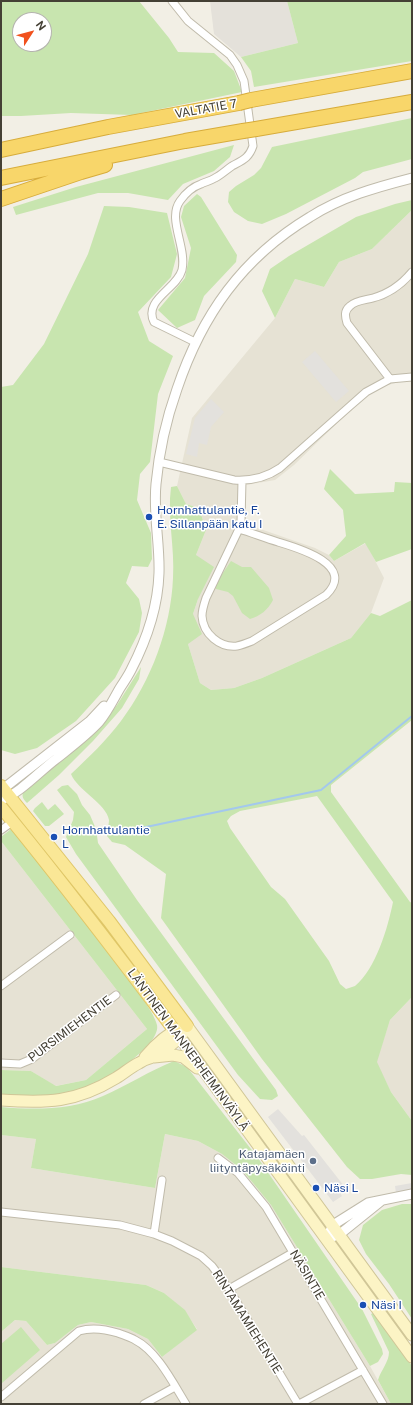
<!DOCTYPE html>
<meta charset="utf-8">
<style>
body{margin:0}
#map{position:relative;width:413px;height:1405px;overflow:hidden;background:#f2efe5;font-family:"Public Sans",sans-serif}
canvas{display:block}
.frame{position:absolute;inset:0;border:2px solid #444035;pointer-events:none}
.north{position:absolute;left:12px;top:12px;width:40px;height:40px;box-sizing:border-box;background:#fff;border:1px solid #b4b3ae;border-radius:50%;rotate:54deg;font-size:11px;font-weight:700;line-height:16px;text-align:center;color:#444035}
.north::after{content:'';display:block;margin:auto;width:14px;height:18px;background:#f1511d;clip-path:polygon(50% 0,100% 100%,50% 72%,0 100%)}
</style>
<div id="map">
<canvas width="413" height="1405"></canvas>
<div class="frame"></div>
<div class="north">N</div>
</div>
<script>
const context = document.querySelector('canvas').getContext('2d');
context.lineJoin = 'round';
function paint(path, color) {
  context.fillStyle = color;
  context.fill(path, 'evenodd');
}
function stroke(path, color, width, dash) {
  context.strokeStyle = color;
  context.lineWidth = width;
  context.lineCap = dash ? 'butt' : 'round';
  context.setLineDash(dash || []);
  context.stroke(path);
}
function write(font, color, halo, rows, align = 'center') {
  context.font = font + ' "Public Sans",sans-serif';
  context.lineWidth = 3;
  context.setLineDash([]);
  context.textBaseline = 'middle';
  context.strokeStyle = halo;
  context.fillStyle = color;
  for (const [text, x, y, turn = 0] of rows) {
    context.save();
    context.translate(x, y);
    context.rotate((+turn || 0) * Math.PI / 180);
    context.textAlign = isNaN(turn) ? turn : align;
    if (halo) context.strokeText(text, 0, 0);
    context.fillText(text, 0, 0);
    context.restore();
  }
}
const residential = new Path2D(`
 M412,210V381L399,382L381,387L361,400L294,465L275,480L246,485V524L315,548L329,555L334,561L366,543L384,578L371,613L351,638L262,678L234,688L211,690L200,683L188,644L193,614L198,599L196,555L206,530L199,508L186,504L177,486L192,418L275,318L295,279L324,287L339,262L372,249Z
 M1,841L147,1029L86,1080L55,1086L31,1071L1,1070Z
 M412,997V1121L391,1092L376,1062L390,1020Z
 M165,1134L198,1141L222,1154L242,1170L253,1183L271,1205L370,1366L391,1404H1V1332L15,1320L26,1321L47,1345L55,1343L78,1325L91,1322L128,1329L148,1339L162,1357L197,1329L184,1310L164,1293L146,1285L1,1267V1135L36,1139L31,1168L155,1188Z`);
const industrial = new Path2D(`
 M210,1H287L298,43L241,57L214,34Z`);
const green = new Path2D(`
 M1,1H139L169,38L178,52L214,53L234,71L242,92L132,115L71,113L21,116H1ZM20,20H44V44H20Z
 M287,1H412V61L254,87L251,71L241,57L298,43Z
 M412,118V159L363,172L355,178L286,214L262,224L248,221L234,212L228,202L229,192L236,186L254,175L261,168L272,147Z
 M234,145L230,157L214,171L183,184L168,200L128,193H98L16,215L13,207L76,187Z
 M197,194L201,197L237,255L236,262L204,296L195,320L177,328L158,310L185,278L191,248L181,217L184,206Z
 M412,200V210L372,249L339,262L324,287L295,279L275,318L262,291L270,269L289,256L356,217L395,204Z
 M104,206L129,207L167,213L177,254L171,277L138,312L149,341L173,356L158,394L150,462L140,474L137,500L151,533L152,559L148,567L132,566L126,583L139,599L142,613L139,632L115,678L76,721L37,748L15,754L1,750V387L13,385L44,344L88,254Z
 M330,469L355,494L394,492L395,482L412,483V549L376,562L365,543L334,561L329,555L346,536L343,510L324,489Z
 M177,486L186,504L199,508L206,530L196,555L214,567L198,599L193,614L202,634L188,644L200,683L211,690L234,688L262,678L351,638L371,613L380,616L412,600V720L331,785V792L410,902L412,903V997L390,1020L377,1062L391,1092L412,1121V1175L401,1174L372,1179H360L347,1167L262,1059L161,918L166,874L125,845L112,842L107,836C107,831 109,824 109,820C106,803 78,791 71,774C89,757 106,741 121,721C151,681 171,628 173,578C175,548 167,517 171,487ZM317,796L393,902C388,927 376,969 355,986C352,987 349,988 346,989L340,984L329,961L285,899L271,887L230,828L227,821L231,816L240,811Z
 M231,561L242,567H251L269,588L273,600C268,610 260,616 250,619L242,613L233,596L228,592L216,589L214,586Z
 M141,667L139,679L122,708L93,741L59,775L27,803C22,798 21,795 25,788L101,724L117,705Z
 M68,785L77,794L82,805L90,815L96,829L98,843L137,900L276,1090L278,1096L272,1100L260,1099L238,1075L76,854L66,837L73,820L74,812L57,790L62,786Z
 M42,802L48,810L55,804L64,814L49,826H45L33,811L35,808Z
 M11,829C47,873 82,919 117,965C127,979 154,1010 157,1025C161,1045 107,1079 90,1086C82,1089 73,1092 64,1095C47,1099 19,1096 1,1094V1070L31,1071L56,1086L86,1080L147,1029L1,841V837Z
 M174,1061L187,1067L258,1158L362,1309L382,1349L383,1354L378,1362L370,1366L271,1205L253,1183L242,1170L222,1154L198,1141L165,1134L155,1188L31,1168L36,1139L1,1135V1107C35,1110 72,1110 103,1096C128,1085 149,1071 174,1061Z
 M402,1204H412V1319L389,1284L366,1254L359,1240L363,1225L382,1210Z
 M1,1267L146,1285L164,1293L185,1310L197,1330L162,1357L148,1339L128,1329L91,1322L78,1325L55,1343L47,1345L26,1321L15,1320L1,1332Z
 M373,1313L412,1366V1404H391L378,1380C381,1370 389,1362 389,1352L371,1314Z
 M21,1327L40,1350L2,1383L1,1344Z`);
const parking = new Path2D(`
 M315,351L349,391L336,402L302,362Z
 M211,399L224,412L211,427L207,445L199,443L197,457L186,454L195,418Z
 M278,1109L302,1136L304,1135L344,1186L338,1190L342,1196L333,1202L268,1117Z
 M412,1183V1191L396,1193L395,1186Z`);
const stream = new Path2D(`
 M113,834L321,790L412,716`);
const minor = new Path2D(`
 M172,1L188,21L230,55L237,65L244,81L253,146C249,158 243,160 232,166C226,170 221,175 215,178C210,181 205,182 201,184C192,187 185,194 180,201C167,219 187,247 182,270C177,289 143,300 154,322L195,342
 M390,379L347,323C345,316 344,311 350,306C356,300 366,300 373,298C388,294 402,284 412,272
 M159,462L234,480C250,481 267,477 280,468L350,406L366,392L390,379L412,377
 M239,529C252,533 265,538 278,542C298,548 357,565 326,595L252,641C247,643 242,645 237,646C220,648 203,634 202,616C202,610 204,604 206,598L239,529L241,522L242,481
 M1,830L8,825
 M1,986L70,935
 M1,1063L20,1064L32,1059L116,995
 M218,1158L238,1173L266,1207L383,1404
 M1,1212L120,1225L154,1234L172,1241L201,1256L212,1266L229,1289L298,1404
 M154,1234L162,1180
 M229,1289L294,1252
 M1,1397L79,1331C92,1327 105,1329 118,1333C123,1335 130,1337 135,1340C157,1351 173,1383 186,1404
 M144,1404L175,1387
 M299,1404L363,1370`);
const tertiary = new Path2D(`
 M1,793L3,789L90,721L104,706
 M1,800C19,794 40,771 56,759C71,747 86,736 99,722C108,711 113,700 120,688C124,682 128,676 131,670C146,641 158,606 159,573C160,544 153,514 156,484C159,452 166,420 177,389C202,315 242,258 310,217C341,197 377,187 412,178
 M332,1237L340,1234L381,1201
 M326,1239L333,1225L368,1203L412,1194`);
const secondary = new Path2D(`
 M187,1026L412,1335
 M175,1031L412,1357
 M145,1057C155,1045 166,1034 181,1028
 M154,1057L173,1055L183,1057L197,1068
 M1,1100C47,1103 75,1103 116,1078C124,1073 131,1067 139,1063C142,1061 146,1059 150,1058C162,1052 176,1043 184,1032`);
const primary = new Path2D(`
 M1,786L109,921L187,1026
 M1,807C61,880 118,955 175,1031`);
const motorway = new Path2D(`
 M251,100L412,71
 M256,129L412,102
 M1,150L108,127L239,103
 M1,178L185,141L243,131
 M1,199L81,172L105,165`);
const motorwayBridge = new Path2D(`
 M239,103L251,100
 M243,131L256,129`);
const markers = [
 [149,517,4,"#1a4fb4"],
 [54,837,4,"#1a4fb4"],
 [313,1161,4,"#5c6f8a"],
 [316,1188,4,"#1a4fb4"],
 [363,1305,4,"#1a4fb4"]
];
const streetNames = [
 ["VALTATIE 7",206,109,-10],
 ["PURSIMIEHENTIE",70,1029,-37],
 ["LÄNTINEN MANNERHEIMINVÄYLÄ",188,1050,54],
 ["NÄSINTIE",307,1275,59],
 ["RINTAMAMIEHENTIE",247,1322,58]
];
const transitNames = [
 ["Hornhattulantie, F.",157,510],
 ["E. Sillanpään katu I",157,524],
 ["Hornhattulantie",62,830],
 ["L",62,844],
 ["Näsi L",324,1188],
 ["Näsi I",371,1305]
];
const serviceNames = [
 ["Katajamäen",305,1154],
 ["liityntäpysäköinti",305,1168]
];
paint(residential, '#e6e2d4');
paint(industrial, '#e4e1da');
paint(green, '#c8e5af');
paint(parking, '#e3e1dd');
stroke(stream, '#a3c8ed', 2);
stroke(minor, '#c0bbab', 9);
stroke(tertiary, '#c0bbab', 11);
stroke(secondary, '#d0c697', 13);
stroke(primary, '#dfc667', 14);
stroke(motorway, '#d7ac3b', 16);
stroke(minor, '#fff', 7);
stroke(tertiary, '#fff', 9);
stroke(secondary, '#fcf4c5', 11);
stroke(primary, '#fae796', 12);
stroke(motorway, '#f8d66a', 14);
stroke(motorwayBridge, '#d7ac3b', 16, []);
stroke(motorwayBridge, '#f8d66a', 14);
for (const [x, y, r, color] of markers) {
  const dot = new Path2D();
  dot.arc(x, y, r, 0, 2 * Math.PI);
  context.fillStyle = color;
  context.fill(dot);
  stroke(dot, '#fff', 1.5);
}
write('12px', '#444035', '#fff', streetNames);
write('12px', '#164399', '#fff', transitNames, 'left');
write('12px', '#4e5e75', '#fff', serviceNames, 'right');
</script>
